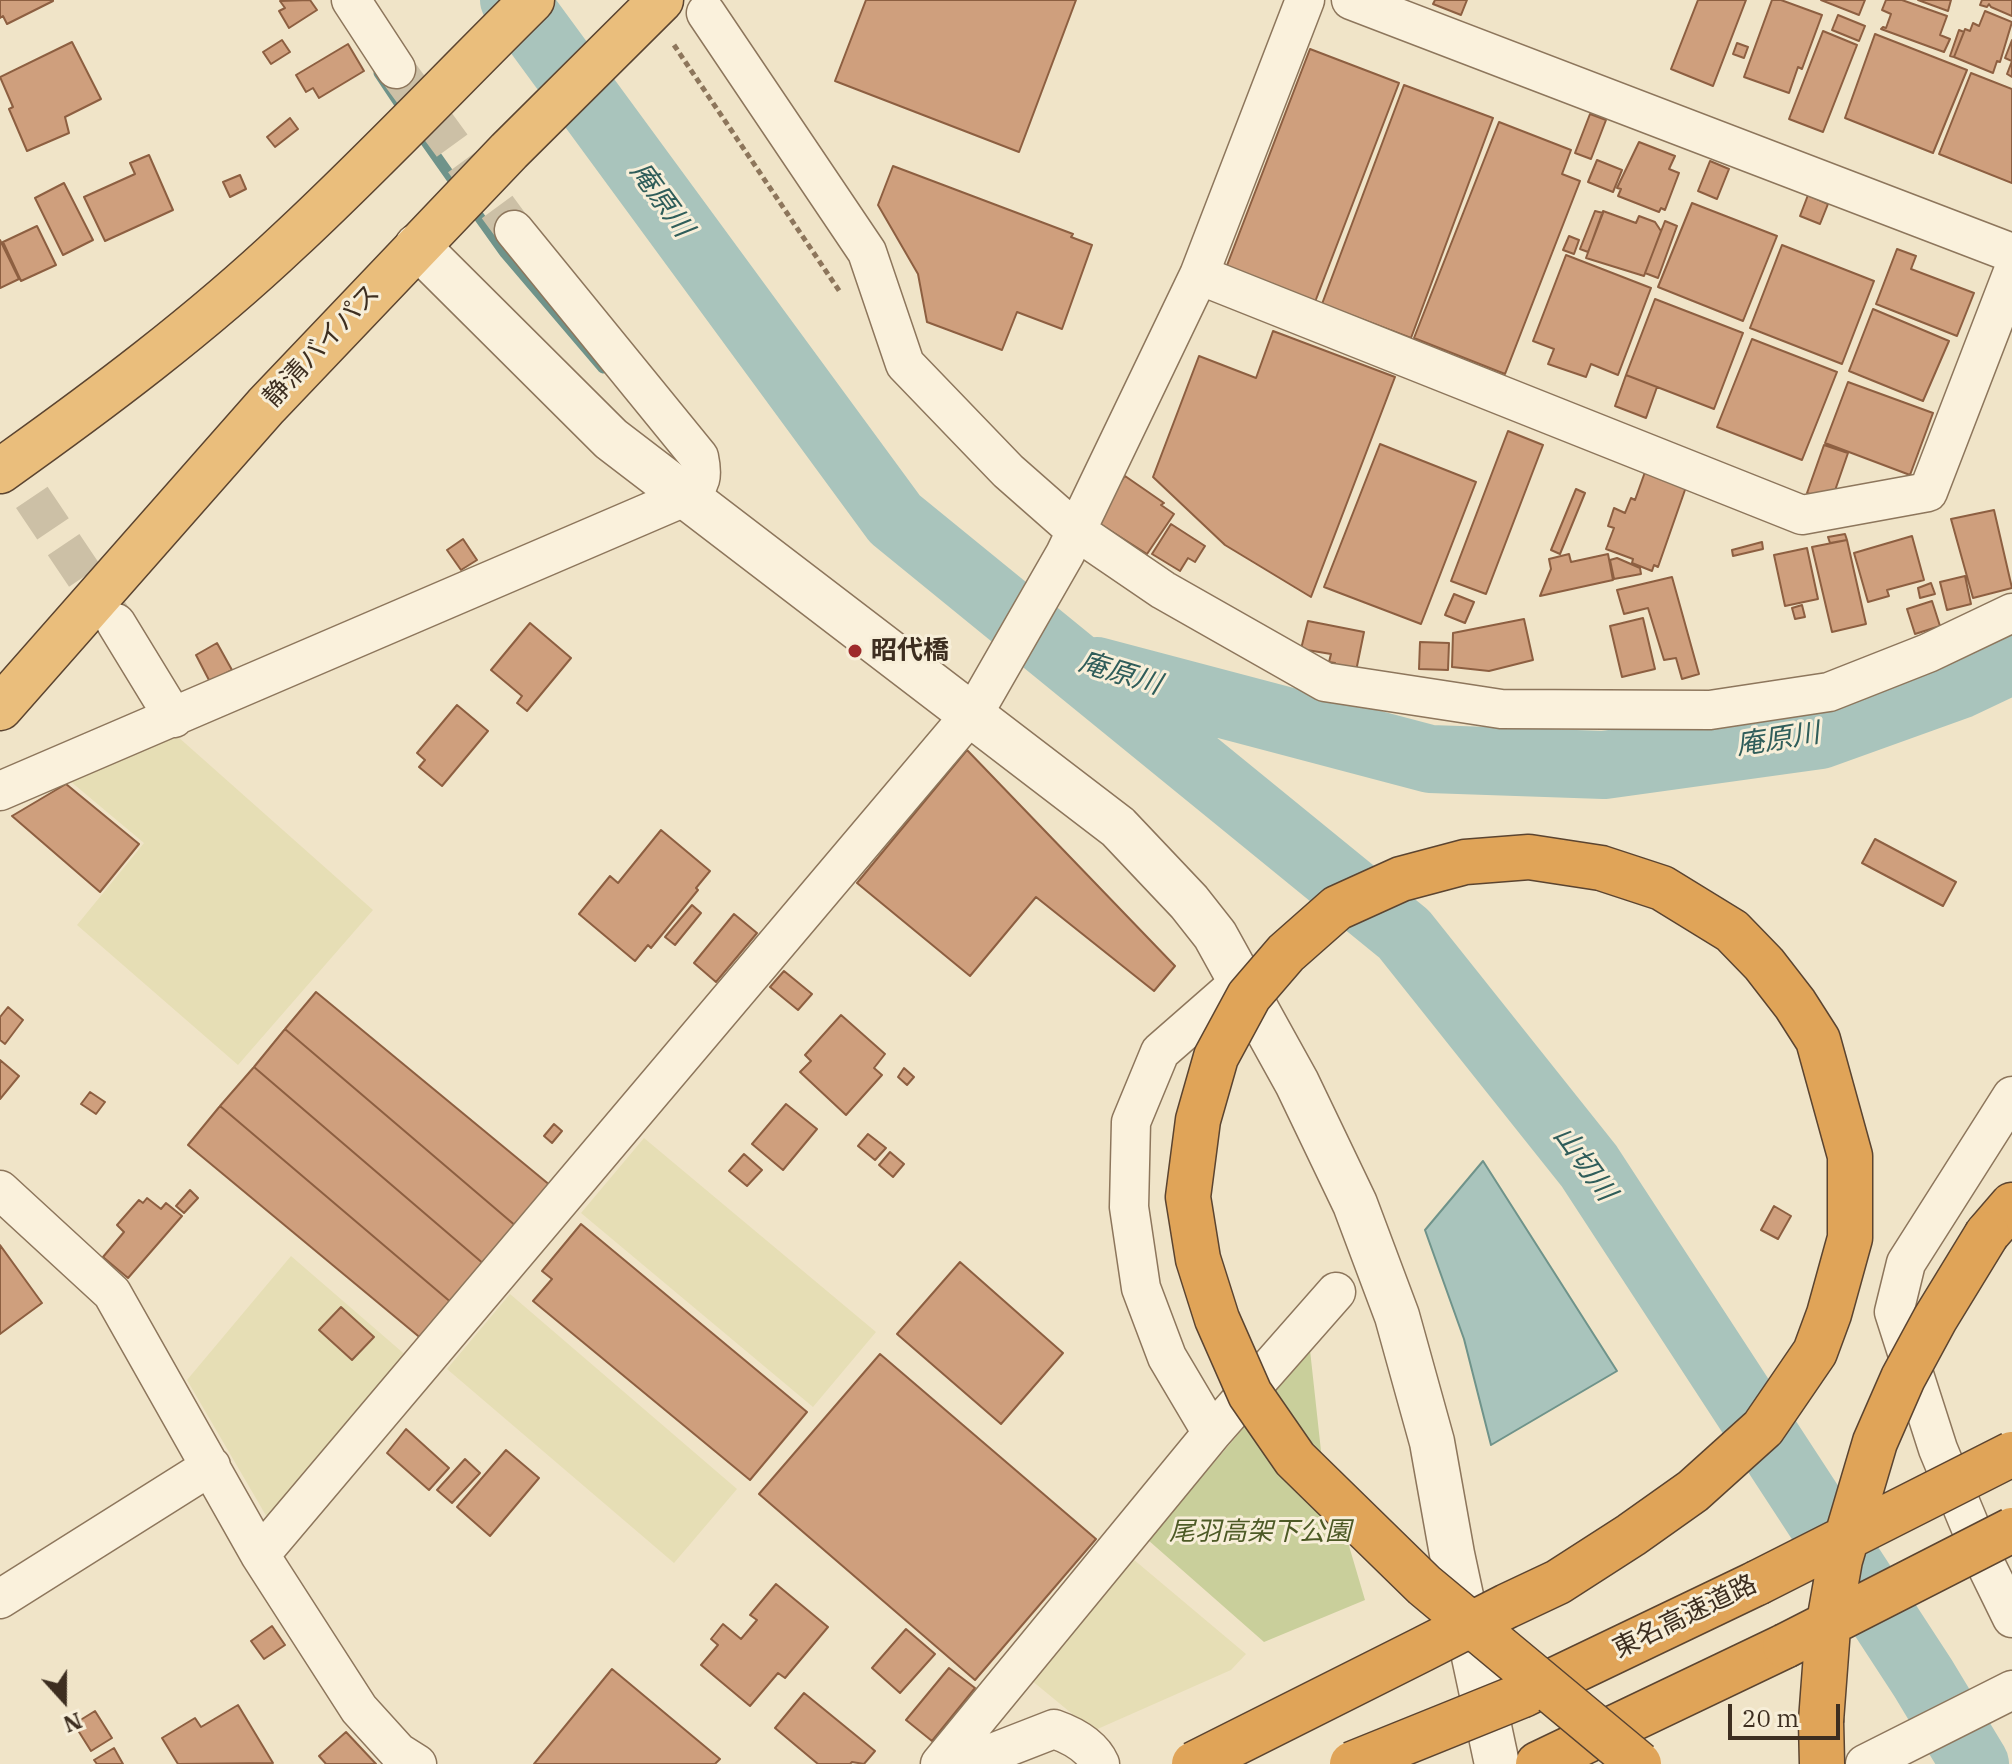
<!DOCTYPE html>
<meta charset="utf-8">
<style>
body{margin:0}
#map{position:relative;width:2012px;height:1764px;overflow:hidden;background:#f0e4c8;font-family:"IBM Plex Serif",serif}
canvas{display:block}
.north{position:absolute;left:24px;top:1660px;width:80px;height:80px;-webkit-text-stroke:6px #f7eed8;paint-order:stroke;rotate:159deg;font-size:22px;font-weight:700;line-height:32px;text-align:center;color:#3d2e20}
.north::after{content:'';display:block;margin:auto;width:28px;height:36px;background:#3d2e20;clip-path:polygon(50% 0,100% 100%,50% 72%,0 100%)}
.scale{position:absolute;left:1728px;top:1704px;width:112px;height:36px;box-sizing:border-box;border:4px solid #3d2e20;border-top:0;padding-left:10px;font-size:24px;line-height:28px;white-space:nowrap;color:#3d2e20;-webkit-text-stroke:6px #f7eed8;paint-order:stroke}
</style>
<div id="map">
<canvas width="2012" height="1764"></canvas>
<div class="north">N</div>
<div class="scale">20 m</div>
</div>
<script>
const context = document.querySelector('canvas').getContext('2d');
context.lineJoin = 'round';
function paint(path, color) {
  context.fillStyle = color;
  context.fill(path, 'evenodd');
}
function stroke(path, color, width, dash) {
  context.strokeStyle = color;
  context.lineWidth = width;
  context.lineCap = dash ? 'butt' : 'round';
  context.setLineDash(dash || []);
  context.stroke(path);
}
function write(font, color, halo, rows, align = 'center') {
  context.font = font + ' "IBM Plex Serif","Noto Sans JP",serif';
  context.lineWidth = 6;
  context.setLineDash([]);
  context.textBaseline = 'middle';
  context.strokeStyle = halo;
  context.fillStyle = color;
  for (const [text, x, y, turn = 0] of rows) {
    context.save();
    context.translate(x, y);
    context.rotate((+turn || 0) * Math.PI / 180);
    context.textAlign = isNaN(turn) ? turn : align;
    if (halo) context.strokeText(text, 0, 0);
    context.fillText(text, 0, 0);
    context.restore();
  }
}
const farmland = new Path2D(`
 M177,736L373,910L238,1065L77,925L144,843L70,781Z
 M644,1138L876,1332L813,1407L581,1213Z
 M291,1256L409,1358L268,1519L187,1380Z
 M510,1294L737,1489L674,1563L447,1369Z
 M1133,1559L1246,1654L1231,1670L1093,1731L1031,1680Z`);
const green = new Path2D(`
 M1310,1350L1321,1451L1365,1600L1264,1642L1148,1540Z`);
const water = new Path2D(`
 M1483,1161L1617,1371L1491,1445L1464,1339L1425,1230Z`);
const stream = new Path2D(`
 M379,73L407,115
 M417,129L460,190
 M470,204L505,253L603,368`);
const river = new Path2D(`
 M514,0L895,519L1404,934L1589,1166L1923,1678L1975,1764
 M1097,671L1430,759L1604,765L1820,735L1959,685L2012,660`);
const building = new Path2D(`
 M0,0H53V1L7,24L3,16L0,18Z
 M310,0L317,10L289,28L279,11L285,8L280,1Z
 M866,0H1076L1019,152L835,81Z
 M1435,0H1467L1461,15L1433,4Z
 M1698,0H1746L1713,86L1671,69Z
 M1772,0H1781L1822,15L1802,69L1798,67L1789,93L1744,77Z
 M1821,0H1865L1859,15Z
 M1886,0H1902L1947,16L1940,35L1950,39L1944,52L1881,29L1883,27L1886,28L1891,14L1882,10Z
 M1918,0H1951L1948,11Z
 M1982,0H2012V16L1991,7L1989,4L1987,7L1980,5Z
 M1985,11L2012,22L2000,62L1997,61L1993,73L1954,57L1965,29L1970,31L1973,23L1979,26Z
 M1838,15L1865,26L1859,41L1832,30Z
 M1959,30L1964,32L1954,57L1950,56Z
 M1823,31L1857,45L1823,132L1789,119Z
 M1875,34L1967,70L1933,153L1845,118Z
 M282,40L290,52L271,64L263,52Z
 M2012,40V77L2007,74L2012,61L2005,58Z
 M72,42L101,99L65,117L69,133L27,151L9,109L13,107L0,77Z
 M1737,43L1748,47L1744,58L1733,54Z
 M348,44L364,71L319,98L313,88L306,92L296,75Z
 M1310,49L1399,83L1315,302L1226,268Z
 M1971,73L2012,89V183L1939,154Z
 M1404,85L1493,118L1411,338L1322,304Z
 M1590,114L1606,120L1591,159L1575,153Z
 M290,118L298,129L275,147L267,137Z
 M1499,122L1571,150L1562,174L1580,181L1505,374L1414,338Z
 M1639,142L1675,156L1669,169L1679,173L1665,210L1661,208L1659,212L1618,196L1621,189L1617,188Z
 M149,155L173,210L105,241L84,197L135,174L130,163Z
 M1597,160L1622,170L1613,192L1588,182Z
 M1710,161L1729,169L1717,199L1698,191Z
 M893,166L1073,234L1071,237L1092,245L1062,329L1017,312L1002,350L927,322L918,274L878,205Z
 M240,175L246,189L230,197L223,182Z
 M64,183L93,240L63,255L35,198Z
 M1808,195L1828,204L1820,224L1800,216Z
 M1692,203L1777,236L1743,321L1658,287Z
 M1595,211L1603,213L1588,252L1580,249Z
 M1603,211L1636,223L1639,216L1655,222L1661,231L1644,276L1586,258Z
 M1665,221L1677,226L1658,278L1645,273Z
 M37,226L56,265L21,281L3,242Z
 M1569,236L1579,240L1574,254L1563,250Z
 M0,240L19,279L0,288Z
 M1782,245L1874,281L1842,364L1750,328Z
 M1897,249L1916,256L1911,269L1974,293L1957,336L1876,304Z
 M1566,255L1651,288L1618,375L1591,364L1586,377L1548,364L1554,349L1533,341Z
 M1655,299L1743,333L1714,409L1626,375Z
 M1873,309L1949,341L1923,401L1849,371Z
 M1273,331L1395,377L1311,597L1225,545L1153,477L1199,356L1256,378Z
 M1752,339L1837,372L1802,460L1717,427Z
 M1626,375L1657,387L1646,418L1615,406Z
 M1848,382L1933,413L1910,475L1825,443Z
 M1508,431L1543,445L1486,594L1451,581Z
 M1380,444L1476,482L1421,624L1324,587Z
 M1824,445L1848,453L1831,502L1807,493Z
 M1645,472L1686,487L1658,567L1654,565L1652,571L1632,563L1633,559L1606,549L1614,528L1608,526L1614,508L1625,513L1631,498L1635,500Z
 M1125,476L1164,503L1161,505L1174,514L1147,554L1100,524L1101,509Z
 M1576,489L1585,493L1560,554L1551,550Z
 M1994,510L2012,588L1973,598L1951,519Z
 M1171,524L1205,546L1195,562L1188,558L1180,571L1152,554Z
 M1845,534L1847,540L1830,543L1828,537Z
 M1912,536L1924,580L1887,590L1889,596L1868,602L1854,553Z
 M463,539L477,560L461,570L447,550Z
 M1847,540L1866,624L1832,632L1812,547Z
 M1762,542L1763,549L1733,556L1732,550Z
 M1807,548L1818,599L1785,606L1774,555Z
 M1569,554L1571,562L1608,554L1613,580L1540,596L1551,569L1549,559Z
 M1617,558L1640,568L1641,574L1614,579L1610,560Z
 M1965,576L1971,604L1947,610L1940,582Z
 M1672,577L1699,674L1682,679L1676,658L1664,660L1648,608L1624,614L1617,590Z
 M1931,583L1935,594L1920,598L1918,588Z
 M1454,594L1474,602L1465,623L1445,615Z
 M1932,601L1940,626L1915,634L1907,609Z
 M1802,605L1805,617L1795,619L1792,608Z
 M1643,618L1655,669L1622,677L1610,626Z
 M1524,619L1533,660L1489,671L1452,667L1453,633Z
 M1308,621L1364,632L1356,671L1334,667L1335,663L1329,662L1331,654L1301,649Z
 M530,623L571,658L527,711L517,703L522,696L491,670Z
 M1420,642L1449,643L1448,670L1419,669Z
 M217,643L232,670L210,682L196,655Z
 M457,705L488,731L442,786L419,767L425,760L417,753Z
 M967,750L1175,966L1154,991L1036,897L970,976L857,883Z
 M66,784L139,844L100,892L12,816Z
 M661,830L710,871L696,888L698,890L651,948L648,945L635,961L579,914L610,876L618,883Z
 M1875,839L1956,882L1943,906L1862,863Z
 M692,905L701,913L675,945L665,937Z
 M734,914L757,933L716,982L694,963Z
 M784,971L812,994L798,1010L770,987Z
 M316,992L551,1186L517,1227L285,1029Z
 M8,1007L23,1020L5,1044L0,1040V1017Z
 M841,1015L885,1054L874,1068L882,1075L846,1115L800,1072L811,1061L805,1055Z
 M285,1029L517,1227L485,1265L254,1067Z
 M0,1060L19,1076L0,1099Z
 M254,1067L485,1265L453,1304L220,1106Z
 M904,1068L914,1077L907,1085L898,1077Z
 M90,1092L105,1102L96,1114L81,1104Z
 M786,1104L817,1129L783,1170L752,1144Z
 M220,1106L453,1304L423,1340L188,1145Z
 M554,1124L562,1131L552,1143L544,1136Z
 M868,1134L886,1148L875,1160L858,1146Z
 M890,1152L904,1164L893,1177L879,1165Z
 M744,1154L762,1170L747,1186L729,1171Z
 M190,1190L198,1198L184,1213L176,1206Z
 M147,1198L161,1209L166,1203L182,1216L128,1278L103,1257L124,1232L117,1225L139,1200L143,1203Z
 M1774,1206L1791,1216L1778,1239L1761,1230Z
 M581,1224L807,1412L750,1480L533,1301L552,1279L542,1271Z
 M0,1245L42,1303L0,1334Z
 M960,1262L1063,1353L1001,1424L897,1334Z
 M341,1307L374,1337L352,1360L319,1330Z
 M880,1354L1096,1539L975,1680L759,1494Z
 M406,1429L449,1468L429,1490L387,1453Z
 M506,1450L539,1478L490,1536L457,1507Z
 M465,1459L480,1473L452,1503L437,1490Z
 M776,1584L828,1627L785,1678L778,1673L750,1706L701,1665L718,1645L711,1639L723,1624L741,1639L757,1620L750,1615Z
 M272,1626L285,1645L264,1659L251,1641Z
 M906,1629L935,1654L900,1693L872,1668Z
 M949,1668L975,1688L932,1741L906,1720Z
 M612,1669L720,1759L715,1764H534Z
 M804,1693L875,1751L864,1764L852,1762L850,1764H818L775,1728Z
 M238,1705L273,1763L178,1764L162,1738L195,1718L201,1727Z
 M95,1711L112,1738L91,1751L74,1724Z
 M346,1732L376,1764H326L319,1756Z
 M114,1748L123,1764H97L94,1760Z`);
const minorTunnel = new Path2D(`
 M396,69L514,230
 M0,450L115,621`);
const path = new Path2D(`
 M674,45L840,292`);
const minor = new Path2D(`
 M351,0L396,69
 M1351,0L2012,253
 M706,13L867,252L905,364L1008,471L1075,530L1163,590L1325,682L1501,709L1710,710L1829,692L1928,653L2012,613
 M1199,275L1802,515L1928,492L2012,274
 M116,623L174,718
 M0,791L687,496C702,484 703,476 699,457L514,230
 M2012,1096L1906,1263L1894,1312L1938,1449L1987,1567L2012,1618
 M0,1190L112,1293L260,1555L359,1709L398,1752L417,1764
 M1212,1433L1336,1292
 M260,1555L971,714L983,697L1065,554L1199,275L1305,0
 M0,1599L211,1466
 M940,1764L1212,1433L1167,1357L1141,1288L1129,1207L1131,1122L1160,1052L1240,982
 M964,1764L1054,1729C1071,1735 1092,1746 1100,1764
 M1865,1764L2012,1690`);
const tertiary = new Path2D(`
 M417,246L611,439L1118,827L1189,902L1215,935L1297,1083L1355,1204L1397,1316L1432,1442L1452,1554L1497,1764`);
const trunk = new Path2D(`
 M0,471C100,400 200,325 290,240C373,163 451,80 532,0
 M0,708L266,406L509,151L661,0`);
const motorway = new Path2D(`
 M1987,1234L2012,1205
 M1523,1695L1757,1583
 M1821,1721L1822,1764
 M1538,1764L1785,1646`);
const motorwayBridge = new Path2D(`
 M1757,1583L2012,1454
 M1785,1646L2012,1530
 M1821,1721L1828,1628L1840,1560L1875,1442L1903,1378L1935,1319L1987,1234
 M1194,1764L1423,1649L1507,1606L1558,1582L1631,1535L1693,1491L1763,1428L1815,1352L1829,1314L1850,1238V1156L1818,1040L1795,1004L1764,964L1732,931L1662,888L1601,868L1529,857L1465,862L1401,879L1337,908L1286,953L1249,996L1216,1057L1198,1120L1188,1197L1198,1259L1217,1319L1250,1394L1295,1459L1424,1585L1639,1764
 M1352,1764L1523,1695`);
const markers = [
 [855,651,8,"#9e2a2b"]
];
const streetNames = [
 ["静清バイパス",322,346,-47],
 ["東名高速道路",1685,1617,-26]
];
const poiNames = [
 ["昭代橋",871,651]
];
const parkNames = [
 ["尾羽高架下公園",1260,1532]
];
const waterNames = [
 ["庵原川",661,200,54],
 ["庵原川",1120,674,17],
 ["庵原川",1778,740,-9],
 ["山切川",1584,1164,54]
];
paint(farmland, '#e6deb5');
paint(green, '#c9cf9b');
paint(water, '#a9c4bc');
stroke(water, '#6f938a', 2);
stroke(stream, '#6f938a', 11);
stroke(river, '#a9c4bc', 68);
paint(building, '#cf9f7d');
stroke(building, '#8d5f41', 2);
stroke(minorTunnel, '#ccc0a6', 38, [38, 19]);
stroke(minor, '#8d765c', 41);
stroke(tertiary, '#8d765c', 47);
stroke(trunk, '#5b4430', 47);
stroke(motorway, '#5b4430', 47);
stroke(path, '#8d765c', 5, [6, 4]);
stroke(minor, '#faf1dc', 38);
stroke(tertiary, '#faf1dc', 44);
stroke(trunk, '#eabe7c', 44);
stroke(motorway, '#e0a458', 44);
stroke(motorwayBridge, '#5b4430', 47, []);
stroke(motorwayBridge, '#e0a458', 44);
for (const [x, y, r, color] of markers) {
  const dot = new Path2D();
  dot.arc(x, y, r, 0, 2 * Math.PI);
  context.fillStyle = color;
  context.fill(dot);
  stroke(dot, '#f7eed8', 3);
}
write('26px', '#3d2e20', '#f7eed8', streetNames);
write('bold 26px', '#3d2e20', '#f7eed8', poiNames, 'left');
write('italic 26px', '#4d5a26', '#f7eed8', parkNames);
write('italic 28px', '#2f5d5a', '#f7eed8', waterNames);
</script>
